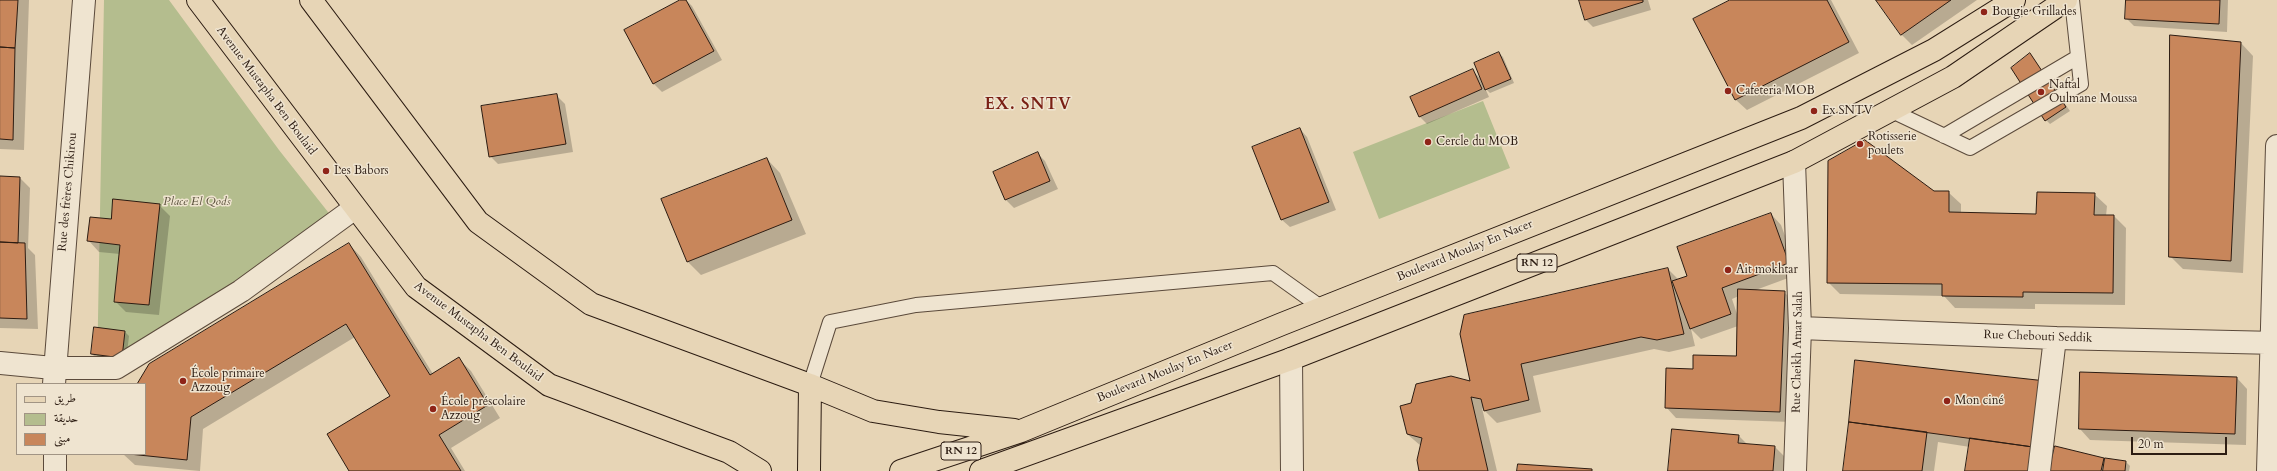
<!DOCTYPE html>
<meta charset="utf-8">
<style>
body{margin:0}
#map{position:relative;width:2277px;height:471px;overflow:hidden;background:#e7d5b6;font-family:Cardo,Amiri,serif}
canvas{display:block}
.legend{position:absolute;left:16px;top:383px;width:130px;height:72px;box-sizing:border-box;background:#efe4d0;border:1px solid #a19484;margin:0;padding:5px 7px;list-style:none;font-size:12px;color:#2c1c12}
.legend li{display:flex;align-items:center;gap:8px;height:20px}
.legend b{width:20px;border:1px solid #a19484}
.scale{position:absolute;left:2131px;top:437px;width:96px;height:18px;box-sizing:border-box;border:2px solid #2c1c12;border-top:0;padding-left:5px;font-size:12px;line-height:14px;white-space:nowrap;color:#2c1c12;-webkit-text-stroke:3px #efe4d0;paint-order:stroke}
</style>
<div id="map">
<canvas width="2277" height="471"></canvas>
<ul class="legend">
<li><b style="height:5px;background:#e7d5b6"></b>طريق</li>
<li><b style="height:11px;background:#b4bd8e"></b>حديقة</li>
<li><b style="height:11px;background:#c8865b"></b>مبنى</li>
</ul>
<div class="scale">20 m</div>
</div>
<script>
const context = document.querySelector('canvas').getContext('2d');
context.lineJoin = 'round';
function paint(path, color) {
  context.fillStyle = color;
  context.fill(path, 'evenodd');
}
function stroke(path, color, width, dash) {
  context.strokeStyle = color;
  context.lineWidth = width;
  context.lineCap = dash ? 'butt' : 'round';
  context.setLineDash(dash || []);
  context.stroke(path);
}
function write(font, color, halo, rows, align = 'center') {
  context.font = font + ' Cardo,serif';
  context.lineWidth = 3;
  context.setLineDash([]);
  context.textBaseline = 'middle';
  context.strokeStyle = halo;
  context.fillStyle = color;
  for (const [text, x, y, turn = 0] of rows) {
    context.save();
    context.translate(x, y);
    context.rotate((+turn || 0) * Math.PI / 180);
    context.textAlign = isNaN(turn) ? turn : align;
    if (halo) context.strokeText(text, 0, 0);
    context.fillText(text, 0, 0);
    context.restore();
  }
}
const green = new Path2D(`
 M104,0H169L279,150L343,231L97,371Z
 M1483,101L1510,168L1379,219L1353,152Z`);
const shadow = new Path2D(`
 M0,0H29L24,150L0,149Z
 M682,0H686L692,6L722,60L662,92L654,84L625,31Z
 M1580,0H1648L1651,10L1593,27L1585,19Z
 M1732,0H1831L1859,53L1747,110L1736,100L1694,19Z
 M1878,0H1977L1912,45L1901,34Z
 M2127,0H2228L2227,32L2134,26L2126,18Z
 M2241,43L2253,56L2243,273L2183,269L2170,256Z
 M1499,53L1503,57L1514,83L1490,93L1485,88L1489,97L1427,124L1419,116L1472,70L1482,80Z
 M2030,55L2070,111L2050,124L2046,120Z
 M557,96L565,104L573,152L498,164L490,156Z
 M1300,129L1307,137L1336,210L1290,227L1282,220Z
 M1037,153L1045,161L1058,189L1014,208L1006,200L994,173Z
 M767,159L780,173L806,234L701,275L688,262Z
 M0,177L20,178L30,188L28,248L35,255L38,329L0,328Z
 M1934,192H1948L1961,204V213L2037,215L2094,194L2107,206L2106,216H2114L2126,228L2125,305L2035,304V309L1955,308L1944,296L1840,294L1828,282Z
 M159,205L170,216L159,315L126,312L115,301L120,254L99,252L89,241L111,220Z
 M1771,214L1781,225L1799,274L1753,291L1784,292L1795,303L1791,422L1676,418L1666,407L1694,370L1737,357L1738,326L1701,339L1691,329L1695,346L1669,352L1654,349L1533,376L1541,412L1497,423L1482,408L1497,471H1420L1421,446L1407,434L1472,382L1668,269L1679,280L1689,277ZM1739,296L1738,317L1732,299Z
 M349,244L361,257L433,374L459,359L471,371L500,418L451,448L465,471H351L392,397L355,337L203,429L200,471L135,465L123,454H145V384H138Z
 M95,328L125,332L129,336L126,362L96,358L92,354Z
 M1856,362L2042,471H1966L1970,447L1938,442L1934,471H1844Z
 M2081,373L2237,378L2247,389L2246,445L2090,440L2080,429Z
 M1673,430L1739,436L1748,445L1775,447L1786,458L1784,471H1669Z
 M2103,459L2106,461L2126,462L2130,466L2129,471H2050Z`);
const building = new Path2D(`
 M0,0H18L15,48L0,47Z
 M680,0H686L714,51L653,84L624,30Z
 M1579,0H1643V2L1585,20Z
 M1730,0H1827L1849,42L1735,100L1693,19Z
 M1876,0H1951L1901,35Z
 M2126,0H2220L2219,24L2125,19Z
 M2170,35L2241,42L2231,261L2169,257Z
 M0,47L15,48L13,140L0,139Z
 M1499,52L1511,79L1485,90L1474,63Z
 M2030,53L2066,107L2045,121L2011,68Z
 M1473,69L1482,89L1419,117L1410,97Z
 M557,94L566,144L489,157L481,106Z
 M1300,128L1329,202L1281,220L1252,147Z
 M1865,140L1934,191H1949V212L2036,214L2037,192L2095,193L2094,215H2114L2113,293L2023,292V297L1942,296V284L1827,283L1828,161Z
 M1038,152L1050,181L1005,200L993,172Z
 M767,158L792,220L687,262L661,199Z
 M0,176L20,177L18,243L0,242Z
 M113,199L160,204L149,305L114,302L120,245L87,241L90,217L111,219Z
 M1771,213L1789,263L1722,288L1731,314L1690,329L1672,281L1687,276L1677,247Z
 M0,242L25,243L27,319L0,318Z
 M349,243L430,375L459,357L488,405L439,435L461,471H349L327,434L390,396L346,324L191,417L187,460L129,454H145V384H137L149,364Z
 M1668,268L1684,334L1657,340L1641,337L1521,364L1529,400L1484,411L1481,399L1471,397L1488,471H1419L1417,460L1422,438L1407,434L1400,406L1411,403L1416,384L1451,376L1470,381L1460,334L1464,315Z
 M1738,289L1785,291L1780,412L1665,408L1666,368L1693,369V355L1736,356Z
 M94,327L125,331L122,358L91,354Z
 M1855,360L2046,381L2033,447L1849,422Z
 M2080,372L2237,377L2235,434L2079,429Z
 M1849,422L1927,432L1922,471H1843Z
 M1672,429L1739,435L1738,443L1775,446L1773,471H1668Z
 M1970,438L2033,447L2030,471H1965Z
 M2055,446L2104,458L2101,471H2049Z
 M2105,458L2126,461L2125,471H2103Z
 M1518,464L1592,469V471H1517Z`);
const service = new Path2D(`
 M1892,111L1970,148L2081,84L2072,0
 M1944,136L2078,57
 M810,385L830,322L916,305L1273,273L1322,308`);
const minor = new Path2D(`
 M1794,162L1800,328L1795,471
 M1800,328L2055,338L2277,343
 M1291,359L1292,471
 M0,363L53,368H116L241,291L355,208
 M54,384L84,0
 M55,454V471
 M2039,471L2055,338
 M2268,471L2277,146`);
const primary = new Path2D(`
 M198,0L416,287L549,385L729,452L760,471
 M311,0L478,222L591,304L810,385L873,411L939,422L1014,430
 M809,470L810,385
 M901,471L1021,431L1282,324L1801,118L1934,50L2014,0
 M981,471L1291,359L1794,162L1953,77L2066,0`);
const markers = [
 [1984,12,4,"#8f2418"],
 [1728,91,4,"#8f2418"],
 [2041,92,4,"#8f2418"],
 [1814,111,4,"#8f2418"],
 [1428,142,4,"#8f2418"],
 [1860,144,4,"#8f2418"],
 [326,171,4,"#8f2418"],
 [1728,270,4,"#8f2418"],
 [183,381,4,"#8f2418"],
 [1947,401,4,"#8f2418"],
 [433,409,4,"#8f2418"]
];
const shields = [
 [1537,263,40],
 [961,451,40]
];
const shieldNames = [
 ["RN 12",1537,263],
 ["RN 12",961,451]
];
const poiNames = [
 ["Bougie Grillades",1992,12],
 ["Naftal",2049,85],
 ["Oulmane Moussa",2049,99],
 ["Cafeteria MOB",1736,91],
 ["Ex SNTV",1822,111],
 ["Rotisserie",1868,137],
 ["poulets",1868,151],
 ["Cercle du MOB",1436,142],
 ["Les Babors",334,171],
 ["Ait mokhtar",1736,270],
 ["École primaire",191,374],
 ["Azzoug",191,388],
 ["Mon ciné",1955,401],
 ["École préscolaire",441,402],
 ["Azzoug",441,416]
];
const streetNames = [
 ["Avenue Mustapha Ben Boulaid",266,91,53],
 ["Rue des frères Chikirou",68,192,-85],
 ["Boulevard Moulay En Nacer",1465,251,-22],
 ["Avenue Mustapha Ben Boulaid",478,332,37],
 ["Rue Chebouti Seddik",2038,337,2],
 ["Rue Cheikh Amar Salah",1798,352,-89],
 ["Boulevard Moulay En Nacer",1165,372,-22]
];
const parkNames = [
 ["Place El Qods",197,202]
];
const districtNames = [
 ["EX. SNTV",1028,105]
];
paint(green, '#b4bd8e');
paint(shadow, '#0003');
paint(building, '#c8865b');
stroke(building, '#2c1c12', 1);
stroke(service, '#5b4a3b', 16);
stroke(minor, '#5b4a3b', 24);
stroke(primary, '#2c1c12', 24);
stroke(service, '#efe4d0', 14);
stroke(minor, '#efe4d0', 22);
stroke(primary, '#e7d5b6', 22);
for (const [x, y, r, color] of markers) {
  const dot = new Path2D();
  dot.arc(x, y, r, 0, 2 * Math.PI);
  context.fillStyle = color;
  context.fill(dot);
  stroke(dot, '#efe4d0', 1.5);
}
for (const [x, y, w] of shields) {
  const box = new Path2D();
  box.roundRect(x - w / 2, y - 9, w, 18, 3);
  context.fillStyle = '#efe4d0';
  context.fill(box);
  stroke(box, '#2c1c12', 1);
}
write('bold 11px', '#2c1c12', null, shieldNames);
write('12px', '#2c1c12', '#efe4d0', poiNames, 'left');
write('12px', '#2c1c12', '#efe4d0', streetNames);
write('italic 12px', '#554c37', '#efe4d0', parkNames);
context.letterSpacing = '1px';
write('bold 16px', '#7a1f14', '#efe4d0', districtNames);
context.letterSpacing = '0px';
</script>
